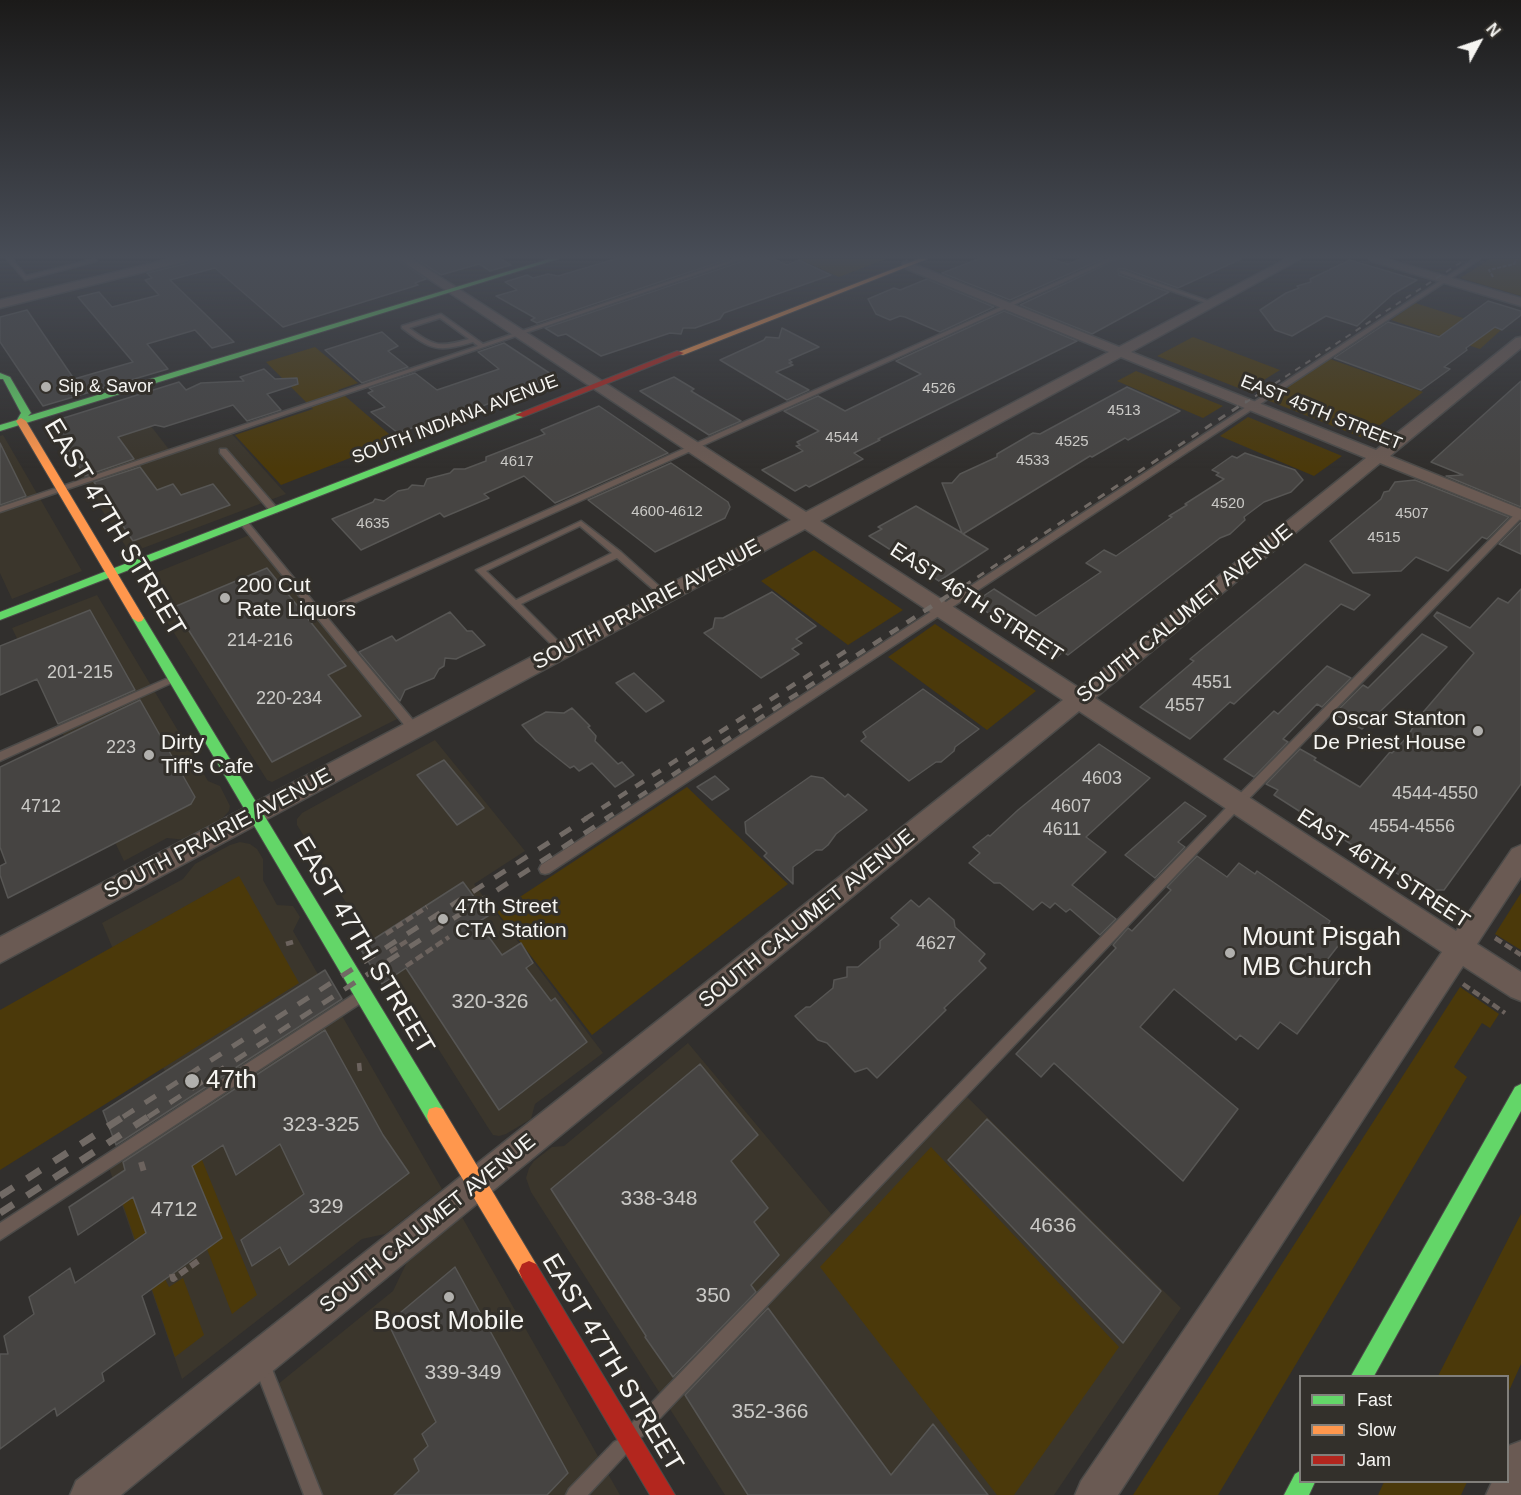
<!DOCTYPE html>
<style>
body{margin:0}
#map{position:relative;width:1521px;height:1495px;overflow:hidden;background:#312f2d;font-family:Helvetica,sans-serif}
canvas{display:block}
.legend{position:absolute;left:1299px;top:1375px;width:210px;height:108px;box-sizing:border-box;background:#33302b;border:2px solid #817f7b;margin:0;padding:8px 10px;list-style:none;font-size:18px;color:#f6f5f2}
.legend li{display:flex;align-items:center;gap:12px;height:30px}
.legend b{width:30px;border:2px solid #817f7b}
.north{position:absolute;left:1449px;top:12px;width:60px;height:60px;-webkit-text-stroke:4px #33302b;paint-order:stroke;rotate:50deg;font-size:16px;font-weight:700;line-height:24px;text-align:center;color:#f6f5f2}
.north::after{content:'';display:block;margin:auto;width:21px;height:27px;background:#f6f5f2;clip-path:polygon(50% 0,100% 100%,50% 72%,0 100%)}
</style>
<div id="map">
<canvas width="1521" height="1495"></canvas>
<ul class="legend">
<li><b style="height:8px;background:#63d668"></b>Fast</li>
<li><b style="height:8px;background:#ff974d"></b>Slow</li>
<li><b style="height:8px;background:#b3261e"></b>Jam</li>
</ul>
<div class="north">N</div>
</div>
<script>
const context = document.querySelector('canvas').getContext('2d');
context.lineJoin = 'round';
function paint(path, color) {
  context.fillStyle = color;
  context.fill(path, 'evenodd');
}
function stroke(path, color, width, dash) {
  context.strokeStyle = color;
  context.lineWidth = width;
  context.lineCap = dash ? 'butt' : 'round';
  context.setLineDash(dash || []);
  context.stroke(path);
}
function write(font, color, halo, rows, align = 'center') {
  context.font = font + ' Helvetica,sans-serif';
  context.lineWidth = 6;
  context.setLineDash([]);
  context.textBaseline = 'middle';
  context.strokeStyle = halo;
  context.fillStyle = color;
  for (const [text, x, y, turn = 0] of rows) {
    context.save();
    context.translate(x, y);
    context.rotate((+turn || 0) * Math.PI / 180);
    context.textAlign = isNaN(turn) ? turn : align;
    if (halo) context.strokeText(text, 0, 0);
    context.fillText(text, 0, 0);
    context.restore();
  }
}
const built = new Path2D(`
 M129,398L171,452L230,432L286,494L130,553L46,425Z
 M3,435L82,571L12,599L0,573V436Z
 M252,534L403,716L272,782L267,780L140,579Z
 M97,595L208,781L220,786L230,806L229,811L218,823L186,840L167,838L124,861L12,628Z
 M435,740L525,851L474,884L603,1053L535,1104L531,1119L506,1134L499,1136L493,1135L487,1126L297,825V819L302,813Z
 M240,842L250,844L257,849L263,859V880L277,905L293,906L300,917L293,931L442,1189L385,1234L362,1239L182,1379L107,1162L182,1112L102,923L183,879L195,864L230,845Z
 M688,1043L837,1221L961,1091L1181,1308L1054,1495H725L531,1192L526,1178L529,1168L534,1161L552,1147L564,1146Z
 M462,1217L620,1495H314L272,1389L393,1291L407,1262Z`);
const green = new Path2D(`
 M799,259H886L839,277Z
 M1490,259H1521V296L1460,278Z
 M1415,303L1501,330L1480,349L1391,320Z
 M1193,337L1280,370L1246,391L1157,356Z
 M315,347L358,383L338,390L396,440L281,485L235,435L313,409L266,362Z
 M1330,359L1423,392L1363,438L1267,400Z
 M1136,371L1223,406L1203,418L1117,381Z
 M1248,417L1342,456L1314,476L1220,436Z
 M814,550L903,610L848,645L761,581Z
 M935,624L1036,691L987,730L888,657Z
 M687,787L788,884L592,1035L497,912Z
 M239,876L299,983L0,1170V1010Z
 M1521,893V950L1495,934Z
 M1460,987L1499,1014L1490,1028L1482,1023L1454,1067L1467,1077L1218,1495H1133Z
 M189,1128L257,1295L232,1314L207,1249L222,1238L184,1146Z
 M931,1147L1119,1347L1014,1495H997L820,1267Z
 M136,1164L163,1280L165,1279L169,1287L183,1278L204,1335L175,1357L114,1178Z
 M1521,1214V1364L1508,1393V1376H1438Z
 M1384,1482H1467L1461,1495H1378Z`);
const building = new Path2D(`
 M191,259H397L426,279L415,283L418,285L283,327L215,268L170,280L234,342L212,348L195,330L147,344L168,369L43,406L0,342V317L27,310L74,379L133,362L78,297L99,292L112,307L159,295L145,280L152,278L147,273L188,263Z
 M416,259H501L511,265L490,271L479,264L441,275Z
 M615,259H729L537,323L531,320L535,318L496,296L517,290L505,282L527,275L533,278L548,274L558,276Z
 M744,259H774L787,265L799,260L831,275L724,313L720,319L695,328H683L681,334L670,333L601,356L566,334L558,336L545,328L743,261Z
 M978,259H1051L1068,264L1081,259H1103L1010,300L942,273Z
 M1117,259H1241L1178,288L1125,269H1118L1119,275L1169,292L1092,334L1020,305Z
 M1350,260L1417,280L1393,294L1357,326L1326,316L1292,336L1275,330L1260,310L1286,293L1299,288L1297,286L1311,282L1310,279Z
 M927,279L994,307L940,332L905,317L900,316L890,320L876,314L868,299L894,288L900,290Z
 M1488,301L1521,311V315L1502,330L1495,327L1466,348L1467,350L1444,367L1450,369L1421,390L1334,358L1388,322L1439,337Z
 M1004,311L1077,341L878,439L880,440L854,453L863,459L809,487L806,485L795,491L762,470L803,451L796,446L800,445L797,442L819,431L784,411L818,396L845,411L921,374L896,361Z
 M782,328L819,347L789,360L792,362L789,363L793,365L776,372L809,390L787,400L720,360L764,340L766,337L779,338Z
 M382,332L398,346L388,351L408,367L362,383L325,350Z
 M504,343L557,378L469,411L467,409L452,414L398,433L371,412L385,407L368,393L373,391L369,388L415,373L437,390L499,369L478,352Z
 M264,369L275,379L297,378L298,384L267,394L281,410L247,421L233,405L164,427L155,425L118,437L134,459L85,476L55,428L57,427L54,421L179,382L186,390L201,383L244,381L240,377Z
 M674,377L694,389L691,391L741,421L709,435L640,391Z
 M1521,381V507L1446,476L1463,475L1431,462Z
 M1127,387L1180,411L1128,440L1125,438L1092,457L1090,456L963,534L988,549L939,581L869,536L882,529L878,527L916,506L962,533L942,483H952L960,474L997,457V454L1033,433L1040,434Z
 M599,406L668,453L555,503L524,476L484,494L489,498L444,517L440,513L361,550L332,519L373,502L375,499L384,501L398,491L408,489L412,485L424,486L427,479L450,473L454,469H465L486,461V457L545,434L541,430Z
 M0,443L26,496L0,505Z
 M1245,453L1295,470L1303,480L1291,492L1264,502L1244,517L1245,520L1230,534L1220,538L1068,655L1063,652L1057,657L973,603L994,589L1036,616L1101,572L1086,563L1104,550L1116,556L1172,517L1169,516L1187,505L1185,504L1224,479L1216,475L1219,473L1212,470L1232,456L1237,458Z
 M671,463L728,502L730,507L725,518L655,552L588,500Z
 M140,467L157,490L173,484L181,495L213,484L230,505L133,541L94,482Z
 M1415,480L1509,517L1487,539L1482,537L1448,571L1416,557L1401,571L1353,573L1330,541L1381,499L1384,492L1389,491L1395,482Z
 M1521,522V554L1499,544Z
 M1305,564L1370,595L1354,610L1341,604L1234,704L1230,702L1190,739L1140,707L1194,661L1190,659Z
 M267,568L346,666L328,675L361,716L272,762L174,607Z
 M1521,589V784L1444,890H1423L1274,795L1278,790L1266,784L1300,749L1316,758L1314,760L1360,787L1390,752L1392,753L1408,736L1419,717L1474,653L1434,616L1437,612L1470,628L1498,598L1508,603Z
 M772,592L816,626L796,639L802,643L792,649L799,654L761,678L704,633L713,628L715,618H723Z
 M90,610L135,690L58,724L37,679L0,695V646Z
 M450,612L467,631H472L485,645L456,659L445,658L444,666L439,669L434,678L405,690L400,701L359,652L392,636L396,641Z
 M1422,634L1447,647L1362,729L1334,714L1363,685L1368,688Z
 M1327,666L1351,678L1322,707L1317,704L1283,739L1288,742L1254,777L1224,759L1274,711L1278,714Z
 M634,673L664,701L646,712L616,683Z
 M923,689L979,729L955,747L954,751L941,762H936L909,781L861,741L866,737L863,732Z
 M140,700L195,797L191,804L8,898L0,875V866L6,863L0,847V767Z
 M572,708L590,726L588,727L596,736L595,741L618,764L622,762L634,775L615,787L592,763L579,771L574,766L570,768L536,741L522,725L546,712L564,713Z
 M1099,744L1150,778L1086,837L1106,852L1072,885L1116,919L1100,935L1070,909L1066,912L1055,903L1050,908L1042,902L1033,910L1000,883H994L969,863L980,853L973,847L988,835L990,836L1018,810Z
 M444,760L484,808L457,825L417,775Z
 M715,776L729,789L712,800L697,787Z
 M811,776L823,778L845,797L848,794L867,810L836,834L828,845L822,850H816L793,867V884L764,856L767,853L746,833L745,822Z
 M1185,802L1206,816L1178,842L1185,847L1155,878L1125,855Z
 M1197,856L1227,877L1239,863L1255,874L1257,871L1330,921L1328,925L1345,937L1327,960L1344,972L1297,1034L1280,1022L1258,1049L1240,1035L1236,1040L1174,989L1140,1027L1238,1109L1183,1181L1054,1063L1041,1077L1016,1054L1116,948L1113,945L1128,928L1132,931L1171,890L1167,887Z
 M463,882L488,916L478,922L502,955L521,943L533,963L526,968L551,1001L555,998L587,1042L499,1110L406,968L382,984L360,948Z
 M929,898L954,920L955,927L985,954L979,961L986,968L944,1008L946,1010L877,1078L867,1068L855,1072L827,1043L818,1040L795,1016L806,1007H810L833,988L834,980L847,977V967H858L880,948V941L899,925L891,918L911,900L919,907Z
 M325,970L342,999L116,1145L103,1111Z
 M325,1030L383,1135L409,1173L289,1265L280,1247L252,1266L241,1240L304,1194L280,1144L236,1175L223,1145L192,1166L222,1238L142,1296L155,1334L102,1373L104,1381L57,1416L55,1408L0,1449V1354H8L4,1336L34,1314L29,1297L70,1268L75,1283L146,1233L133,1197L78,1235L69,1207L125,1170L123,1162Z
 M700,1064L758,1135L731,1161L768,1208L754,1222L779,1255L751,1285L756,1292L673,1377L645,1337L646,1336L551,1189Z
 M987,1119L1161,1291L1123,1343L948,1160Z
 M455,1267L568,1473L547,1495H394L419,1471L414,1459L428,1446L422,1434L436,1422L388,1323Z
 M768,1308L891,1475L933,1424L988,1495H748L685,1395Z`);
const pathFar2 = new Path2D(`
 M1493,277L1489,270L1514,264L1517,259`);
const pathFar1 = new Path2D(`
 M386,934L427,907
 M1495,938L1521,955
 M286,944L293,942
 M390,952L410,939
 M406,966L449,937
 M1463,984L1505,1013
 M359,1063L360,1073`);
const path = new Path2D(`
 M141,1162L144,1172
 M172,1274L173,1279L198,1261`);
const lane = new Path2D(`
 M7,259H12L26,276L94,259L97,261L25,280Z
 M735,259H742L0,512V507L478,346L473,342C437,353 431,350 402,328V326L441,314L483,344ZM440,318L469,339C438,348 434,346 409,328Z
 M1108,259H1115L326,616L418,726L419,729L414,733L410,732L239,522L243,520H246L321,611Z
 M1474,259H1480L549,873L545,874L541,873L539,869L541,865Z
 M1120,271H1124L1214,303L1209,304L1120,273Z
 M220,449H226L277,508V512H271L220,453Z
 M1518,511H1521V518L1232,816L643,1436L637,1439L631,1436L628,1430L631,1424L1224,810Z
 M581,521L621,552L669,595L668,597H662L617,558L521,604L567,650L562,653L559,652L476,570ZM580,526L612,553L516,600L486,571Z
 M175,675L178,676L180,678L178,680L0,761V752Z
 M359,991L364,993L366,997L364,1001L0,1240V1223Z
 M262,1357L268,1359L322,1495H304L254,1365L256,1359Z
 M620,1439L626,1442L629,1448L626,1454L588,1495H566L569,1489L614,1442Z`);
const street = new Path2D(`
 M170,259H189L187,261L0,308V300Z
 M399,259H412L806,512L1109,352L902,267V263L906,261L1119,347L1286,259H1300L1131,352L1376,450L1516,338L1521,337V348L1390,456L1521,509V520L1380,463L1095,698L1456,931L1512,849L1521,845V877L1477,944L1521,972V1001L1511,997L1463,966L1118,1495H1075L1081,1481L1442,952L1079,711L121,1495H70L76,1481L1063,700L805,529L0,963V937L791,520ZM1121,357L1366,458L1079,688L820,521Z
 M1369,259H1386L1521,298V306L1371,261Z
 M1521,1441V1495H1486L1492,1482H1508V1446Z`);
const fast = new Path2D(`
 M549,259H558L0,431V425L17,420L21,413L3,379H0V373L10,377L31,413L28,416Z
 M520,412L523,413V417L0,620V612Z
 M138,614L144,618L443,1109L445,1116L443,1123L436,1125L429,1123L132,618Z
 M1521,1084V1111L1374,1376H1351L1515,1087Z
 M1300,1471V1482H1315L1309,1495H1284L1295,1474Z`);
const slow = new Path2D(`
 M919,259H927L683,355L676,353Z
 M21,418L26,421L144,618L142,621L138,622L132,618L16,421Z
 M436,1107L443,1109L536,1264L539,1271L536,1278L529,1281L522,1278L429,1123L427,1116L429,1109Z`);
const jam = new Path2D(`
 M677,351L684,353L523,417L515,415Z
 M529,1261L536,1264L675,1495H650L522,1278L519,1271L522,1264Z`);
const railFar4 = new Path2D(`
 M1245,403L1466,259`);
const railFar3 = new Path2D(`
 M964,586L1247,401`);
const railFar2 = new Path2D(`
 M585,819L846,651
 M605,819L966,584`);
const railFar1 = new Path2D(`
 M123,1117L587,818
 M148,1117L608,818`);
const rail = new Path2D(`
 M0,1196L126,1115
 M0,1213L151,1115`);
const markers = [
 [46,387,6,"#b1b0ad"],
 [225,598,6,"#b1b0ad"],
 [1478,731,6,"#b1b0ad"],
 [149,755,6,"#b1b0ad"],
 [443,919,6,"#b1b0ad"],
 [1230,953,6,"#b1b0ad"],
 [192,1081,8,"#b1b0ad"],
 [449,1297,6,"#b1b0ad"]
];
const farNumbernames = [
 ["4526",939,389],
 ["4513",1124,411],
 ["4544",842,438],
 ["4525",1072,442],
 ["4533",1033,461],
 ["4617",517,462],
 ["4520",1228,504],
 ["4600-4612",667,512],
 ["4507",1412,514],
 ["4635",373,524],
 ["4515",1384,538]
];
const farPoinames = [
 ["Sip & Savor",58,387]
];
const farStreetnames = [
 ["EAST 45TH STREET",1321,413,22],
 ["SOUTH INDIANA AVENUE",455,420,-21]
];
const numberNames = [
 ["214-216",260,641],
 ["201-215",80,673],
 ["4551",1212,683],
 ["220-234",289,699],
 ["4557",1185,706],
 ["223",121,748],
 ["4603",1102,779],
 ["4544-4550",1435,794],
 ["4712",41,807],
 ["4607",1071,807],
 ["4554-4556",1412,827],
 ["4611",1062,830],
 ["4627",936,944]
];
const poiNames = [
 ["200 Cut",237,586],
 ["Rate Liquors",237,610],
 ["Oscar Stanton",1466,719,"right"],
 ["De Priest House",1466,743,"right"],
 ["Dirty",161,743],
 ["Tiff's Cafe",161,767],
 ["47th Street",455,907],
 ["CTA Station",455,931]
];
const streetNames = [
 ["EAST 46TH STREET",976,603,33],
 ["SOUTH PRAIRIE AVENUE",647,605,-28],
 ["SOUTH CALUMET AVENUE",1185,614,-39],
 ["SOUTH PRAIRIE AVENUE",218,834,-28],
 ["EAST 46TH STREET",1383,869,33],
 ["SOUTH CALUMET AVENUE",807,919,-39],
 ["SOUTH CALUMET AVENUE",428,1224,-39]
];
const nearNumbernames = [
 ["320-326",490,1002],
 ["323-325",321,1125],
 ["338-348",659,1199],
 ["329",326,1207],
 ["4712",174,1210],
 ["4636",1053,1226],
 ["350",713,1296],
 ["339-349",463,1373],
 ["352-366",770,1412]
];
const nearStreetnames = [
 ["EAST 47TH STREET",114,528,59],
 ["EAST 47TH STREET",363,946,59],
 ["EAST 47TH STREET",612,1363,59]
];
const nearPoinames = [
 ["Mount Pisgah",1242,938],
 ["MB Church",1242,968],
 ["47th",206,1081],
 ["Boost Mobile",449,1322,"center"]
];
paint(built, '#3b362c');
paint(green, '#4b390a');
paint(building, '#464442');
stroke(building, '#575654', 1.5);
stroke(lane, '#4c4b49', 3);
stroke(street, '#4c4b49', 3);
stroke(fast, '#4c4b49', 2);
stroke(slow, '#4c4b49', 2);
stroke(jam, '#4c4b49', 2);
stroke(pathFar2, '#6c635e', 2, [4, 1.5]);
stroke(pathFar1, '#6c635e', 4.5, [8, 4]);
stroke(path, '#6c635e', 6, [9, 4.5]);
paint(lane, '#6a5a53');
paint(street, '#6a5a53');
paint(fast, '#63d668');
paint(slow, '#ff974d');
paint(jam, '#b3261e');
stroke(railFar4, '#716a65', 2, [6, 6]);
stroke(railFar3, '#716a65', 3, [8, 8]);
stroke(railFar2, '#716a65', 4.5, [10, 10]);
stroke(railFar1, '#716a65', 5, [13, 13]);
stroke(rail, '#716a65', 7, [16, 16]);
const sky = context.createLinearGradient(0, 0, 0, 468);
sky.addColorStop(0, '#1b1a19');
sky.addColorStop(0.55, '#484d57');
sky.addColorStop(1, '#484d5700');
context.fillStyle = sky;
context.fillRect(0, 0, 1521, 468);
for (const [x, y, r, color] of markers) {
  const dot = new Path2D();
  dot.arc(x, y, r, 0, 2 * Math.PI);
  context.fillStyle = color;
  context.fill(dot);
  stroke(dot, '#33302b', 2);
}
write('15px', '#cac9c6', null, farNumbernames);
write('18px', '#f6f5f2', '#33302b', farPoinames, 'left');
write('18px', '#f6f5f2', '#33302b', farStreetnames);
write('18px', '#cac9c6', null, numberNames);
write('21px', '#f6f5f2', '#33302b', poiNames, 'left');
write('21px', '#f6f5f2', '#33302b', streetNames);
write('21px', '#cac9c6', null, nearNumbernames);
write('26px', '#f6f5f2', '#33302b', nearStreetnames);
write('26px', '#f6f5f2', '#33302b', nearPoinames, 'left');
</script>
